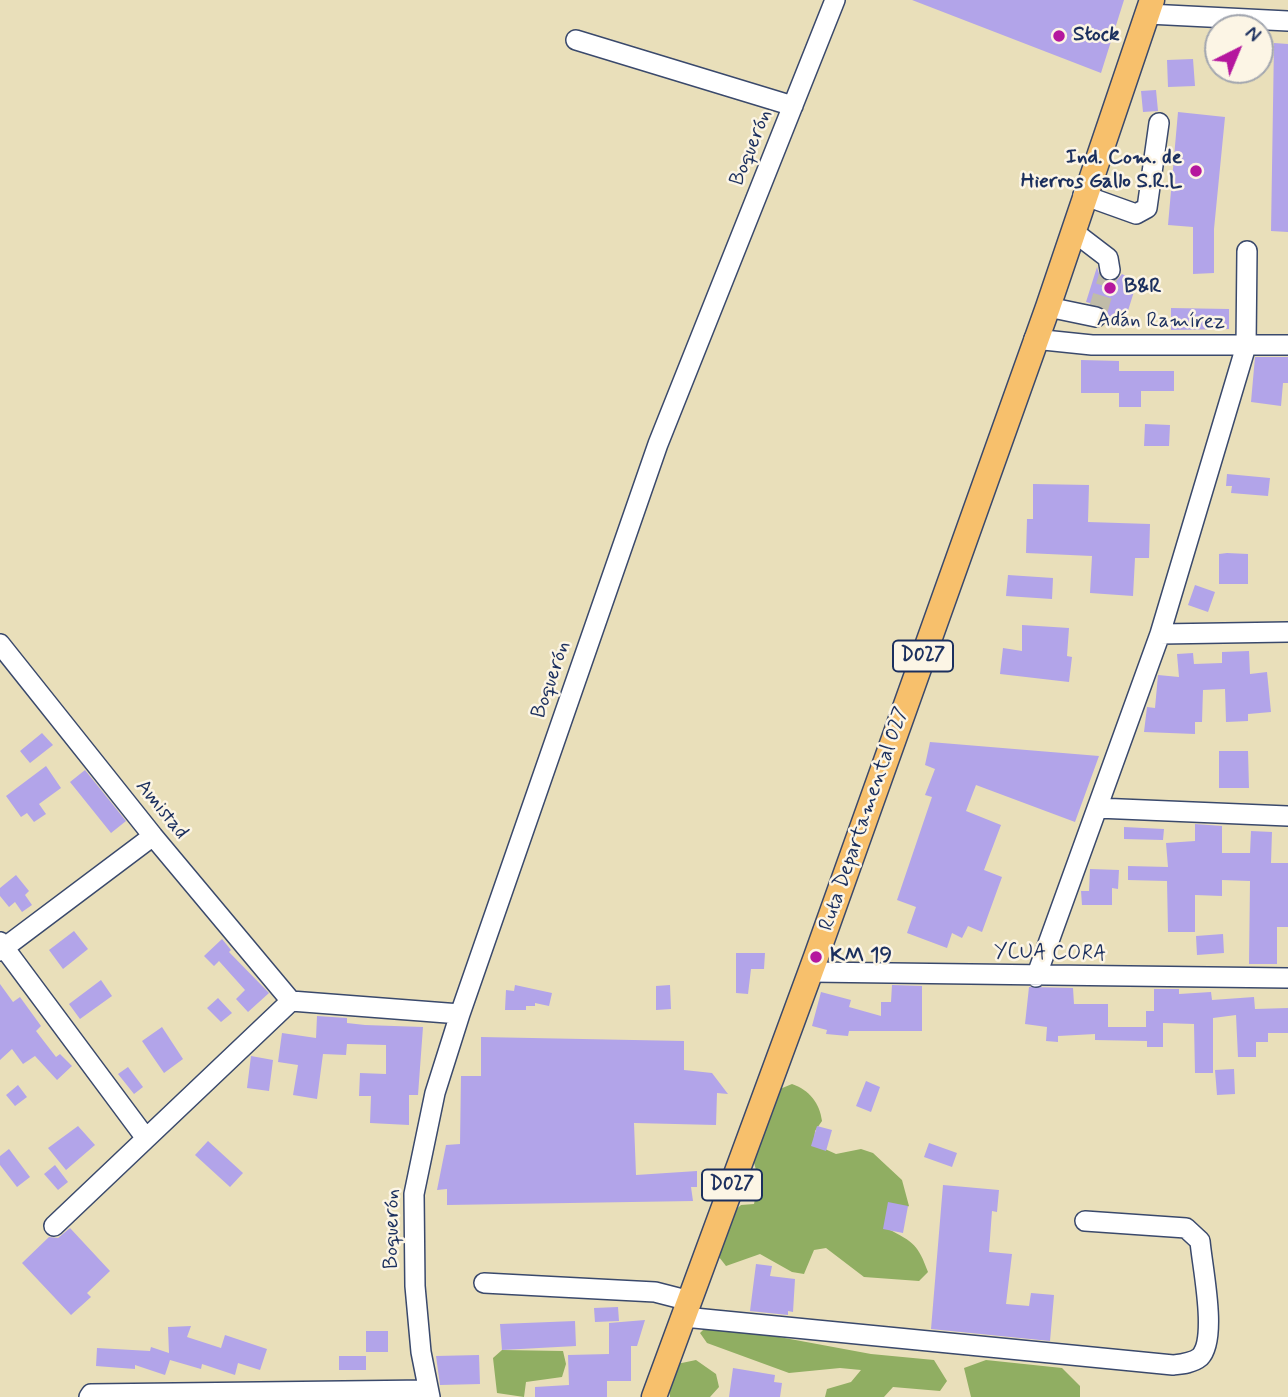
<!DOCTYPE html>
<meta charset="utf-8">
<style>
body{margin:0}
#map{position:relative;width:1288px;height:1397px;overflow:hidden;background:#e9dfba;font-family:Mynerve,sans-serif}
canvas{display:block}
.north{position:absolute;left:1204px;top:14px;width:70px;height:70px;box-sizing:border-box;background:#fcf5e5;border:2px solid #a2a6af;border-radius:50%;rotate:43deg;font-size:19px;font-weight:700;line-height:28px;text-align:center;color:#1b2f5e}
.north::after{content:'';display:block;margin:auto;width:24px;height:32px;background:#b5179e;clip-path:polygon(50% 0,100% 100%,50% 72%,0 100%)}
</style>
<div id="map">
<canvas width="1288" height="1397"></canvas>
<div class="north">N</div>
</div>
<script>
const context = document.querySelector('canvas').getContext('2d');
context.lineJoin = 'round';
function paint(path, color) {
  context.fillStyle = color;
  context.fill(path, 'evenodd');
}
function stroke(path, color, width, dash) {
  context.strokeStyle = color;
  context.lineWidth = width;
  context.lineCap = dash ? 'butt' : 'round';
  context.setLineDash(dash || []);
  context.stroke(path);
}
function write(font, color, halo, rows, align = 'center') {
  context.font = font + ' Mynerve,sans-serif';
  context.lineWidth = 5;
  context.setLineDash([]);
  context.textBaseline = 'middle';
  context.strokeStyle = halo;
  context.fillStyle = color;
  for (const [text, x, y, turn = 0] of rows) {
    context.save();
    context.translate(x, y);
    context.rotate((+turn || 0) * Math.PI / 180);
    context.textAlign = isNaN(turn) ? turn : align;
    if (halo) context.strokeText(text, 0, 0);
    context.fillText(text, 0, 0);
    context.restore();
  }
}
const forest = new Path2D(`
 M792,1084C809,1090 820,1103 822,1121L815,1131L814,1144L836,1154L861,1149L873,1153L902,1180L909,1206L887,1216L888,1229C914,1242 918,1245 928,1272L919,1281L864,1277L826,1248L814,1250L804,1274L792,1272L760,1254L726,1266L719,1257L722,1222L741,1205L754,1204L759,1180L752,1156L780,1089Z
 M709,1324L871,1354L934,1360L947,1381L940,1391L893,1387L884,1397H825L827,1389L851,1382L861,1370L840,1368L789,1373L707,1343L700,1333Z
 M502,1350L563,1351L566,1364L562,1377L526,1382L524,1397L497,1393L493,1358Z
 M696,1360L716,1374L719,1387L710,1397H670L667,1378L672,1365Z
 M986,1360L1062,1368L1080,1386V1397H971L964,1368Z`);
const building = new Path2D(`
 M912,0H1124L1101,73Z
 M1274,43L1288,44V232L1271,231Z
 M1193,59L1195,86L1168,87L1167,60Z
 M1156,90L1158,111L1143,112L1141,91Z
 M1178,112L1225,117L1214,229V273L1193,274V227L1168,225Z
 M1097,267L1100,277L1106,282L1117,280L1122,274L1137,282L1126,317L1114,313L1112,319L1108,318L1104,307L1086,302Z
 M1171,308L1229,309V329L1171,330Z
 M1255,357H1288V383H1283L1281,406L1251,402Z
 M1081,360L1119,361V371H1174V391H1141V407H1119V393H1081Z
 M1145,424L1170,425L1169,446H1144Z
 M1227,474L1270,478L1268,496L1231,493L1232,486H1226Z
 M1033,484L1089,485L1088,522L1150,524L1149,558H1135L1133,596L1090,593L1092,556L1026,553L1027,519H1033Z
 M1227,553L1248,554V584H1219V554Z
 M1008,575L1053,578L1052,599L1006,596Z
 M1195,585L1215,592L1208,612L1188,605Z
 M1022,625L1069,628L1067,656L1072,657L1069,682L1000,674L1003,648L1022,651Z
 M1249,651L1250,674L1267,672L1271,712L1248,714V721L1226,722L1225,689L1203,690L1202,722H1195V734L1144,732L1147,707L1155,708L1158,675L1179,677L1177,654L1193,653L1194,664L1222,663V652Z
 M42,733L53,745L30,763L20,751Z
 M930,742L1099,756L1075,822L976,785L966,811L1001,825L984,870L1002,877L982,932L968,926L962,938L952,933L947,948L907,933L916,907L897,900L932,797L925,795L935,769L925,765Z
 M1219,751H1248L1249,788H1219Z
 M46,766L61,788L39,804L46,814L34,822L27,813L21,817L6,796Z
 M85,770L126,821L111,833L70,782Z
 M1195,824L1222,826V853H1250L1251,831L1272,832L1271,863H1288V927H1277V964H1249L1250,881L1222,880V896L1195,895V932H1168L1167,881L1128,880V866L1168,867L1166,843L1195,841Z
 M1124,827L1164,829L1163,840L1124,839Z
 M1090,869L1119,870L1118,889L1112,888V905H1082L1081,891H1089Z
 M16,875L29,891L25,895L32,905L22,912L15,902L9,907L0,896V888Z
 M74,931L88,949L63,969L49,950Z
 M1223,934L1224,953L1197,955L1196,936Z
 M222,939L231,950L229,952L269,993L248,1012L236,999L245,990L219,961L214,966L204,956Z
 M736,953H765L764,969H751L748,994L736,993Z
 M101,980L112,996L80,1019L69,1004Z
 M0,984L13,1002L20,997L41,1026L36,1031L56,1057L60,1054L72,1066L57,1080L35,1056L23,1064L12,1049L0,1060Z
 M515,985L552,993L549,1006L535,1003V1006H526V1010H505L506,990L514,991Z
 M670,985L671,1009L656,1010V986Z
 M892,985L922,986V1031H849L848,1036L826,1034L827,1030L812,1026L821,992L851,1000L849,1007L881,1016V1002H891Z
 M1029,987L1073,988L1074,1004H1108V1027H1146V1011H1154V989H1179V994L1211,992L1212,1000L1254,997L1255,1009L1288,1008V1033H1268V1042H1256V1057H1238L1236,1015L1213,1018V1073H1195L1194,1024L1163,1023V1047H1147V1041L1095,1040V1034L1058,1036V1042L1046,1041L1047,1027L1025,1024Z
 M218,998L232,1013L221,1022L207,1008Z
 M317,1016L347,1018V1023L365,1025L423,1027L418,1095H409V1125L370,1123L371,1096H359L360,1073L386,1074V1045L347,1044L346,1055L323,1054L317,1099L293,1095L298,1065L278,1062L282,1033L316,1038Z
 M162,1027L183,1059L164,1073L142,1041Z
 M481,1037L684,1041V1070L712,1073L728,1094L717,1093L716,1125L634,1123L636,1175L697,1171V1187H691L693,1201L447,1205V1189L437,1190L446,1145L460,1144L461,1076H481Z
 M251,1056L273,1060L269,1091L247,1088Z
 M128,1067L143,1087L134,1094L118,1074Z
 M1234,1069L1235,1094L1217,1095L1215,1070Z
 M866,1081L880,1087L871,1112L856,1106Z
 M18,1085L27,1097L15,1106L6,1095Z
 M78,1126L95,1145L66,1170L48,1148Z
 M817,1126L832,1130L826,1151L811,1146Z
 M208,1141L243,1173L230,1187L195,1155Z
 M929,1143L957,1153L952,1167L924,1157Z
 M9,1149L30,1177L17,1187L0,1165V1156Z
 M55,1165L68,1182L58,1190L44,1174Z
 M943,1185L999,1190L997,1212L992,1211L989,1252L1012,1254L1006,1304L1029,1306L1031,1293L1054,1295L1050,1341L931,1329Z
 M888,1202L908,1206L903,1233L883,1229Z
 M70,1228L110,1271L87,1293L91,1297L71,1315L22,1263L49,1237L58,1238Z
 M756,1264L772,1266L770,1276L795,1279L793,1312L788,1311V1315L750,1311Z
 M618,1307L619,1321L595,1322L594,1308Z
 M645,1320L637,1346H631V1381H607V1397H535V1387L569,1385L568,1355L609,1354V1323Z
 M575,1321L576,1346L502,1350L500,1324Z
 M191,1326L187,1337L221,1348L225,1335L267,1349L260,1370L238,1363L235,1375L202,1364L201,1369L170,1360L165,1375L135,1365V1369L96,1366L97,1348L150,1351L151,1347L169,1353L168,1327Z
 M366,1331H388V1352H366Z
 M479,1355L480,1384L440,1385L436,1356Z
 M339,1356H366V1370H339Z
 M733,1368L775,1375L774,1382L782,1383L780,1397H729Z`);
const minorTunnel = new Path2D(`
 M1097,314L1110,270`);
const minor = new Path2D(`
 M1148,14L1288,21
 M576,40L793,106
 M1083,195L1136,214L1147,208L1159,123
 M1074,232L1108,258L1110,270
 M1048,307L1096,317
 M1034,339L1092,345H1288
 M1160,634L1288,632
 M0,644L153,836L291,1001
 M1097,808L1288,816
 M0,942L145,1137
 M0,951L153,836
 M811,972L1288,978
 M1036,977L1160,634L1246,346L1247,251
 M54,1226L291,1001L460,1014
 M484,1283L655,1292L690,1301
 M684,1317L1173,1365C1182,1364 1193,1363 1200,1357C1218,1339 1202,1266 1200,1241L1186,1228L1085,1221
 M89,1397L91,1394L428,1390
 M430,1397L421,1352L415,1286L414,1194L435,1093L460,1014L658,444L835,0`);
const major = new Path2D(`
 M654,1397L816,957L1048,307L1152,0`);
const markers = [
 [1059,36,7,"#b5179e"],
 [1196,171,7,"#b5179e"],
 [1110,288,7,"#b5179e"],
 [816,957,7,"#b5179e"]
];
const shields = [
 [923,656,60],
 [732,1185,60]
];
const shieldNames = [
 ["D027",923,656],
 ["D027",732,1185]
];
const poiNames = [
 ["Stock",1073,36],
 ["Ind. Com. de",1182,159,"right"],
 ["Hierros Gallo S.R.L",1182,183,"right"],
 ["B&R",1124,288],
 ["KM 19",830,957]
];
const streetNames = [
 ["Boquerón",752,148,-68],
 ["Adán Ramírez",1161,322,1],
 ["Boquerón",552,680,-71],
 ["Amistad",161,810,51],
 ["Ruta Departamental 027",865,819,-71],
 ["YCUA CORA",1050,954,1],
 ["Boquerón",393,1229,-89]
];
paint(forest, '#90ae62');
paint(building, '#b2a4e9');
stroke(minorTunnel, '#c0bca8', 19, [19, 10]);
stroke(minor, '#3a496c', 22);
stroke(major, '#3a496c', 27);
stroke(minor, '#fff', 19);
stroke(major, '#f7c06c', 24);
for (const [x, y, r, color] of markers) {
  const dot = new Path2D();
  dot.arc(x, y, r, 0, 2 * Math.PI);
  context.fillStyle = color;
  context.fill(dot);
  stroke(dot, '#fcf5e5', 2.5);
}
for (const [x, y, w] of shields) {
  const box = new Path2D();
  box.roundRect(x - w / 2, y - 15.5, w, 31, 5);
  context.fillStyle = '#fcf5e5';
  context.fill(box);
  stroke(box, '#1b2f5e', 2);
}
write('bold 19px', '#1b2f5e', null, shieldNames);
write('bold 21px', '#1b2f5e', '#fcf5e5', poiNames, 'left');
write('21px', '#1b2f5e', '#fcf5e5', streetNames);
</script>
